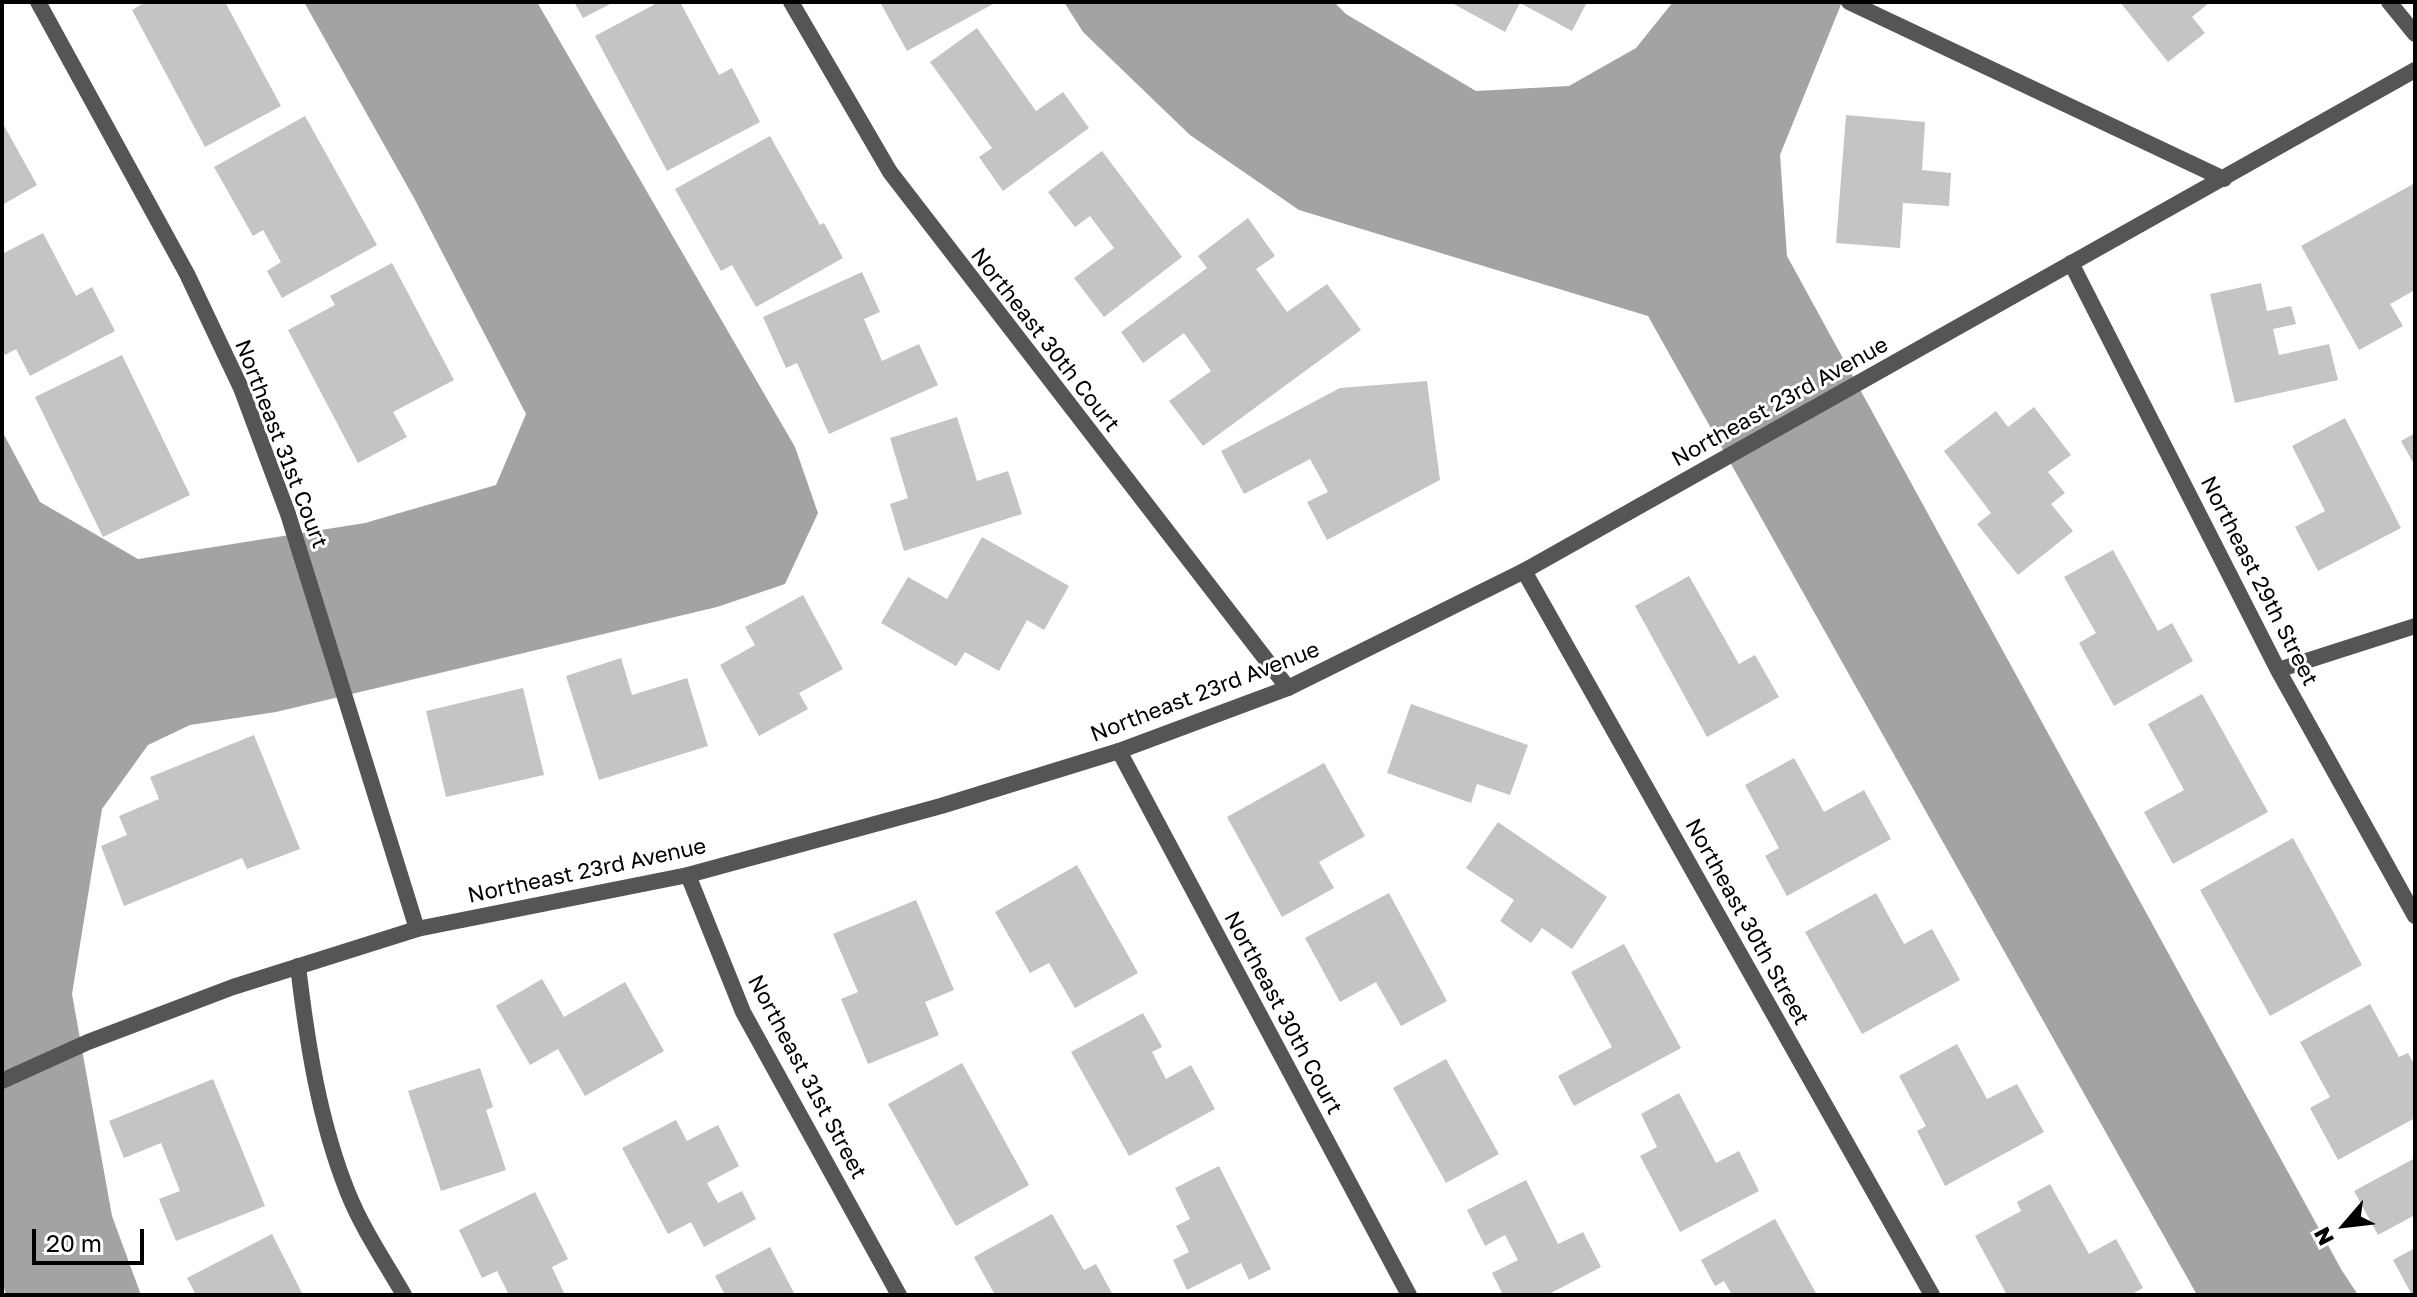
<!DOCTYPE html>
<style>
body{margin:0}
#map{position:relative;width:2417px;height:1297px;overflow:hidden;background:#fff;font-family:"Golos Text",sans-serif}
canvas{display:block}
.frame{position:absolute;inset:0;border:4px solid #000;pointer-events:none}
.north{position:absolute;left:2305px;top:1185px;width:80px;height:80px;-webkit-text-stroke:6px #fff;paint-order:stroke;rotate:242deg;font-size:22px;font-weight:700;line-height:32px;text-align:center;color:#000}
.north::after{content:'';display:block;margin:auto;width:28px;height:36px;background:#000;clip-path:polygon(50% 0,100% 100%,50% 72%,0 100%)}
.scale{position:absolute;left:32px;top:1229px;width:112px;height:36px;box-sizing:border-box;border:4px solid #000;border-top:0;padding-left:10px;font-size:24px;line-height:28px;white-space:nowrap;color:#000;-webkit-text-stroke:6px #fff;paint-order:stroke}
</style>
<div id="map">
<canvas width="2417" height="1297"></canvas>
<div class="frame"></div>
<div class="north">N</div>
<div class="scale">20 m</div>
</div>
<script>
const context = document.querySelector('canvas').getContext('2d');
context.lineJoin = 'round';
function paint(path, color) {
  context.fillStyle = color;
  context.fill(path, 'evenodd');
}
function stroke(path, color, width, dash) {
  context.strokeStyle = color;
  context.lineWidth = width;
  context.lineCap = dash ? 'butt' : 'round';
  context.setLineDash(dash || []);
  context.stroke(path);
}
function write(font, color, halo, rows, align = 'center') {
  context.font = font + ' "Golos Text",sans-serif';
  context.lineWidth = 6;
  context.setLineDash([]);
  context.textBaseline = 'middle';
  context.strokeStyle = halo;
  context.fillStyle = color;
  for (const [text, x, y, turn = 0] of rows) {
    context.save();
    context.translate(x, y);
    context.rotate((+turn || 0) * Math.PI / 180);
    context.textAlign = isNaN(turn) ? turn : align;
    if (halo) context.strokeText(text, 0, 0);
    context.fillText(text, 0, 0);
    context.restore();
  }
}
const water = new Path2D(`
 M304,2H537L795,447L818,513L785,584L717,607L276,712L190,725L148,745L102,809L72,994L112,1216L141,1295H6L2,1280V431L40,502L138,559L365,523L496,485L526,414L414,198Z
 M1064,2H1334L1346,14L1476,91L1569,86L1636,48L1673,2H1842L1780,155L1787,256L2341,1269L2358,1295H2197L1648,316L1299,210L1190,135L1083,32Z`);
const building = new Path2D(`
 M146,2H225L281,106L205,147L132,10Z
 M574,2H614L583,18Z
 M659,2H680L719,75L732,68L760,122L667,171L595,36Z
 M880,2H992L993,4L907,51Z
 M1450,2H1587L1572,31L1520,3L1505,32Z
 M2120,2H2210L2192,17L2205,33L2168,62Z
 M977,28L1036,111L1063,92L1089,128L1003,191L979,157L992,148L930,62Z
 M1846,115L1925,122L1922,170L1951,173L1949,206L1903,203L1900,248L1836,243Z
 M305,116L377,245L282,298L267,271L281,262L263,230L253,236L214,167Z
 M2,122L37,185L2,205Z
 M770,136L820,225L824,223L843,258L756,307L732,265L721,271L675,189Z
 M1102,151L1182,257L1104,317L1074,278L1114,248L1090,216L1075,227L1048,192Z
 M2415,183V290L2390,304L2403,326L2359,350L2301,246Z
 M1248,218L1275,256L1256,269L1287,312L1327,284L1361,330L1203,446L1169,401L1211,371L1184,333L1143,363L1121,332L1207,268L1198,256Z
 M43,233L76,296L92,287L115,331L30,376L16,349L5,355L2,350V254Z
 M392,263L454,380L393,412L407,437L358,463L288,330L335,305L330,296Z
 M862,272L880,312L864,319L882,361L919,344L938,385L829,434L797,363L786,368L763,317Z
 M2261,283L2267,311L2291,306L2296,324L2273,329L2279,355L2329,344L2338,380L2235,403L2210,294Z
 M122,355L190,495L103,537L35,397Z
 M1427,381L1440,480L1327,540L1307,502L1328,492L1310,459L1244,494L1221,451L1340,388Z
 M2034,407L2071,455L2048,472L2065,493L2051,504L2073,531L2018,575L1977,524L1991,513L1944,451L1996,411L2008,427Z
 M957,417L977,481L1008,471L1022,514L904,551L890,504L908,498L890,438Z
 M2345,418L2401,528L2318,571L2295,527L2325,511L2292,446Z
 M2415,433V466L2401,441Z
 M982,537L1069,586L1044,630L1027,620L999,671L965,652L956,666L881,623L908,577L947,599Z
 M2113,550L2158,631L2172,623L2193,661L2114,706L2079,643L2096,633L2064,577Z
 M1689,576L1739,664L1755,655L1779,697L1707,737L1635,606Z
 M803,595L843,669L799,693L808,709L759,736L720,665L755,645L745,627Z
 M621,658L632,695L687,678L708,746L599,780L566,676Z
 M523,688L544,775L446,797L426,711Z
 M2202,694L2268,812L2173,864L2144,812L2184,790L2148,724Z
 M1411,704L1528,745L1510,795L1477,784L1471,803L1387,773Z
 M254,735L300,849L247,869L242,858L124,906L101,846L127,835L119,816L159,799L150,777Z
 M1794,758L1824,812L1864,790L1891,839L1787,896L1765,856L1779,848L1745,785Z
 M1324,763L1365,836L1319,862L1334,888L1282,917L1227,817Z
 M1498,822L1607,897L1572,949L1542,928L1531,943L1500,921L1514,900L1466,868Z
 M2293,838L2362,965L2270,1016L2200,890Z
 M1077,865L1138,973L1075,1008L1049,963L1030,973L995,912Z
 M1389,893L1447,1001L1401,1026L1376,982L1340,1002L1305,938Z
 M1876,893L1904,944L1932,929L1960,980L1862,1034L1805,932Z
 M916,900L954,990L925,1002L939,1035L868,1064L841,999L858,992L833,934Z
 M1624,944L1681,1048L1574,1106L1558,1076L1612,1047L1571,972Z
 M542,979L564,1017L625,982L664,1051L585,1096L558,1049L530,1065L496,1006Z
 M2370,1004L2399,1057L2408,1053L2415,1066V1118L2338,1160L2310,1108L2330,1097L2300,1042Z
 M1143,1013L1162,1047L1152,1052L1166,1079L1191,1065L1215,1109L1129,1156L1071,1052Z
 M1957,1044L1987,1099L2017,1084L2044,1132L1945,1186L1917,1131L1926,1126L1899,1076Z
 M1446,1059L1499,1154L1446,1183L1393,1088Z
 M962,1063L1029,1185L956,1226L888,1104Z
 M480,1068L493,1107L486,1110L506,1170L441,1191L408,1091Z
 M213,1079L265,1206L176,1241L159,1199L180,1191L161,1143L124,1158L109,1121Z
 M1679,1093L1716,1163L1739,1151L1759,1191L1680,1232L1640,1156L1657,1147L1641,1114Z
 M676,1120L687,1141L718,1125L739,1166L707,1183L718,1203L742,1191L756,1219L704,1247L691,1222L668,1234L622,1148Z
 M2415,1158V1215L2378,1235L2354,1191Z
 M1219,1166L1271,1269L1249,1280L1241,1263L1187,1290L1173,1260L1189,1252L1176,1226L1190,1219L1175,1188Z
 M1526,1180L1558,1244L1583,1232L1601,1267L1547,1295H1503L1492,1273L1518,1260L1505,1235L1485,1246L1467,1210Z
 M2050,1184L2089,1254L2116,1239L2143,1288L2130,1295H2007L1975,1236L2021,1211L2017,1202Z
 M535,1192L568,1259L552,1267L565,1295H509L497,1271L482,1278L459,1230Z
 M1052,1214L1084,1270L1096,1264L1113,1295H995L974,1257Z
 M1775,1219L1817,1295H1732L1724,1281L1715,1286L1701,1260Z
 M272,1234L303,1295H196L187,1278Z
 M770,1247L795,1295H725L715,1276Z
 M2415,1248V1295H2412L2393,1260Z`);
const minor = new Path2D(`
 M38,2L187,274L241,388L288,514L417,929
 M791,2L890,172L1288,688
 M1849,2L2224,179
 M2389,2L2415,34
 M2071,263L2278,670L2415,916
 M1524,571L1932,1295
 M2278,670L2415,626
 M1119,751L1409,1295
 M688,875L743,1012L899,1295
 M298,966C307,1042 319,1121 348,1193C362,1228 385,1262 404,1295`);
const tertiary = new Path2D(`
 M2,1081L88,1042L233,987L417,929L688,875L941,806L1119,751L1288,688L1524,571L2415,70`);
const streetNames = [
 ["Northeast 30th Court",1045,340,52],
 ["Northeast 23rd Avenue",1780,402,-29],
 ["Northeast 31st Court",281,444,69],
 ["Northeast 29th Street",2259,581,63],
 ["Northeast 23rd Avenue",1205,692,-21],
 ["Northeast 23rd Avenue",587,871,-12],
 ["Northeast 30th Street",1747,922,61],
 ["Northeast 30th Court",1283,1013,62],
 ["Northeast 31st Street",807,1077,62]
];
paint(water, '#a3a3a3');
paint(building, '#c4c4c4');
stroke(minor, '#555', 16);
stroke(tertiary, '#555', 16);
write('22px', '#000', '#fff', streetNames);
</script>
